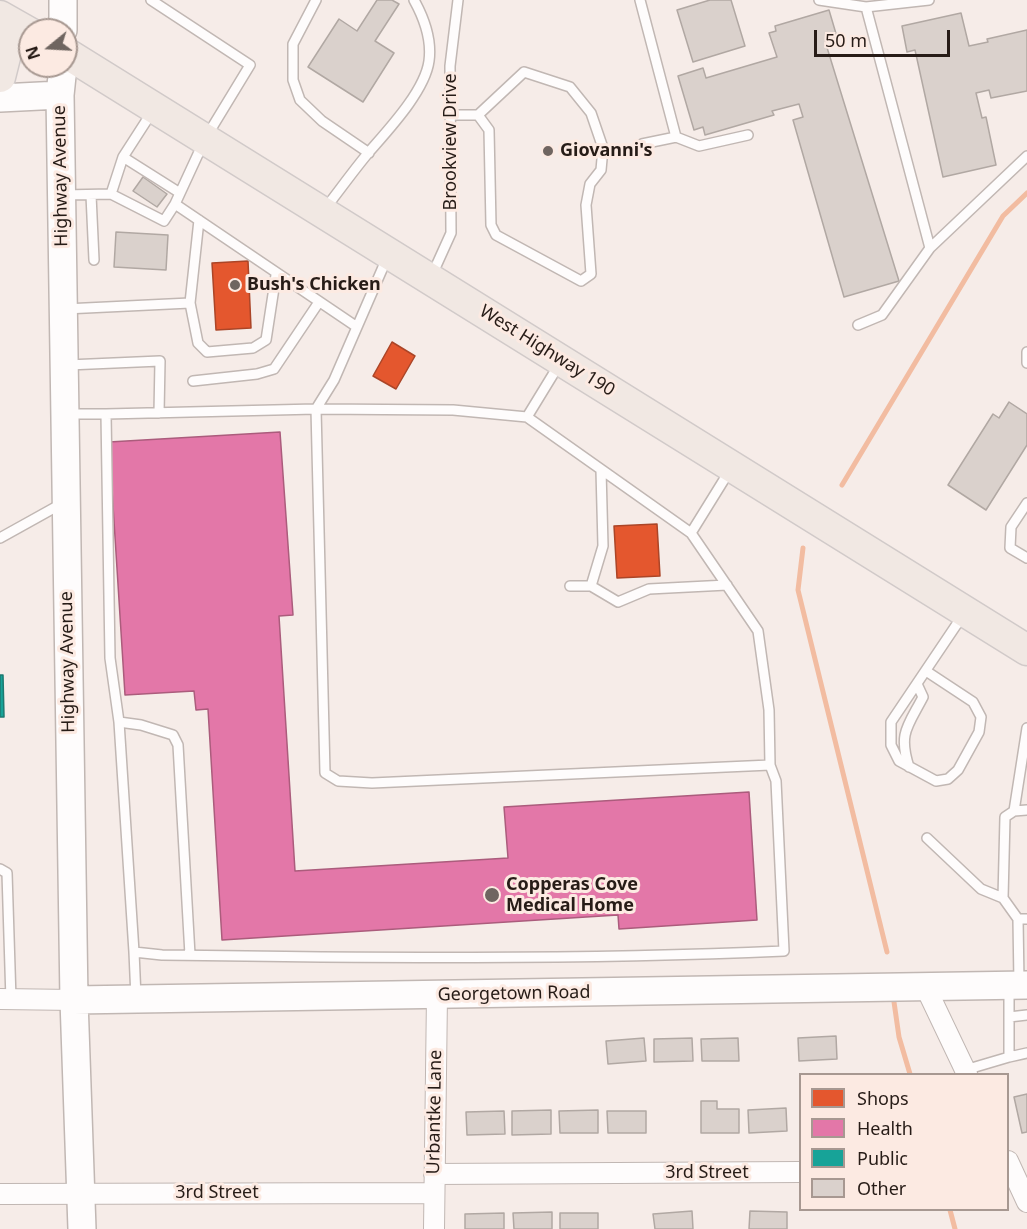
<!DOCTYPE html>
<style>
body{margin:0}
#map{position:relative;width:1027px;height:1229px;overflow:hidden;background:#f6ece8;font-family:"Noto Sans",sans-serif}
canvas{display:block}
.legend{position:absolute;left:799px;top:1073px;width:210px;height:138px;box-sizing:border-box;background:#fceae2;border:2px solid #a79891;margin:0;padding:8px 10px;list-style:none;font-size:18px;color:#271c17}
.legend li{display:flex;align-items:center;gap:12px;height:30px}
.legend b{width:30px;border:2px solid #a79891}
.north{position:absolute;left:18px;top:18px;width:60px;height:60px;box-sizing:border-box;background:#fceae2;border:2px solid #a79891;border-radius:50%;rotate:252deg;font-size:16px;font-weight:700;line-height:24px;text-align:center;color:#271c17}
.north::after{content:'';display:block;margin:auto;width:21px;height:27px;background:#6f6560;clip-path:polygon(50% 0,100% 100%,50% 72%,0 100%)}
.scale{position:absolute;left:814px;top:30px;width:136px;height:27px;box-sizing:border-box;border:3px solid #271c17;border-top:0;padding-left:8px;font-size:18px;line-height:21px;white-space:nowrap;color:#271c17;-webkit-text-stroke:4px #fceae2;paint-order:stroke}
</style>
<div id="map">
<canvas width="1027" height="1229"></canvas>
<ul class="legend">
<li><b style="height:16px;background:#e4572e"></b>Shops</li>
<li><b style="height:16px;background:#e377a8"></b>Health</li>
<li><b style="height:16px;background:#17a398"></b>Public</li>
<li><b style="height:16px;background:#dad1cc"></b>Other</li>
</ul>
<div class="north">N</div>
<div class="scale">50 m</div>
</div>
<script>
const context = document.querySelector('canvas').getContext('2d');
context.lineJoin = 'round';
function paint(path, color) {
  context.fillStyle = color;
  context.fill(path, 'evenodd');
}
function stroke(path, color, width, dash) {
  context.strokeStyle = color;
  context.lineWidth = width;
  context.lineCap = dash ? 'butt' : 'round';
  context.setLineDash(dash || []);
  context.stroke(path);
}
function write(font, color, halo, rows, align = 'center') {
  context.font = font + ' "Noto Sans",sans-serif';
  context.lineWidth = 6;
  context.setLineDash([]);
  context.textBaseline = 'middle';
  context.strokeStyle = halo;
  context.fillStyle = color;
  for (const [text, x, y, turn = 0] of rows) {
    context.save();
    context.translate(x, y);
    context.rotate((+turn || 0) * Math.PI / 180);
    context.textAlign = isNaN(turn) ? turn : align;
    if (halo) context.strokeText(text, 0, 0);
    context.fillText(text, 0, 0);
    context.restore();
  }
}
const shops = new Path2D(`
 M248,261L251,328L216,330L212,263Z
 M392,342L415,356L396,389L373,376Z
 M657,524L660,576L617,578L614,526Z`);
const health = new Path2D(`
 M280,432L293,615L279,616L295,871L508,858L504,807L749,792L757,920L619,929L618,915L222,940L208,709L196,710L194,691L125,695L109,442Z`);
const public = new Path2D(`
 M0,675H3L4,717H0Z`);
const stream = new Path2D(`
 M842,485L1003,216L1027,193
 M803,548L798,590L887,952
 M894,1002L899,1037L910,1074
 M950,1210L955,1229`);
const building = new Path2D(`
 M377,0H392L399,4L375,41L394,53L363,102L308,67L339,19L357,31Z
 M710,0H731L745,46L693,62L677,10Z
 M829,10L837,37L825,41L899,281L844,297L793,120L803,117L799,104L772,111L774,115L705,135L703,127L694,130L678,76L703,68L706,78L777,57L769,33L776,31L775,26Z
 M961,13L969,46L988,42L987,39L1027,30V91L991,98L989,90L976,93L982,118L986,117L996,165L943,177L915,50L907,52L902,26Z
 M143,177L167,194L157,207L133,191Z
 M116,232L168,235L166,270L114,267Z
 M1009,402L1027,414V445L986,510L948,485L993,414L999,418Z
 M836,1036L837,1059L799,1061L798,1038Z
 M644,1038L646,1061L608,1064L606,1041Z
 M692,1038L693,1061L654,1062V1039Z
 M738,1038L739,1061H702L701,1039Z
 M1027,1094V1132L1022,1133L1014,1097Z
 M701,1101H717V1109H739V1133H701Z
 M786,1108L787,1131L749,1133L748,1110Z
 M551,1110V1134L512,1135V1111Z
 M598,1110V1133H560L559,1111Z
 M504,1111L505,1134L467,1135L466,1112Z
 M607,1111H646V1133H608Z
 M692,1211L693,1229H655L653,1214Z
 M750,1211L787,1212V1229H749Z
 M552,1212V1229H514L513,1213Z
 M504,1213V1229H465V1214Z
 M560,1213H598V1229H560Z`);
const lane = new Path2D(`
 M151,0L250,65L205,139L175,204L357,327
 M316,0L293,44V80L300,100L322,121L369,153
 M640,0L676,137L699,146L748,135
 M819,0L866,7L929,0
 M152,112L123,157L180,193
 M451,115H478L489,130L491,225L496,235L581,281L591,274L586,205L590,184L601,170L603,148L591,113L570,87L524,72L478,115
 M642,144L676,137
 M111,194L123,157
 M63,195L111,194L164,221L175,204
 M91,195L94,260
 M324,210C339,191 353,171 369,152C388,130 425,91 429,61C432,39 424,18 414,0
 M930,248L1027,156
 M432,275L451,233L450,66L458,0
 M190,303L198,343L207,352L253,348L266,340L276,275
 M65,309L190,303L199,220
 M858,325L882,315L930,248L866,7
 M1027,352V363
 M560,363L527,417L691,533
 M68,365L160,361L159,413
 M193,381L257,374L274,369L319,302
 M66,414H106
 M601,470L603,546L591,586L618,602L649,589L727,585
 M730,470L691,533L758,631L769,710L770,765
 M1027,503L1011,527L1010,548L1027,558
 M0,538L63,503
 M570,586H591
 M926,671L973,702L981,717L979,732L958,770L948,779L936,781L899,761L891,745V722L963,615
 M119,722L110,658L106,414L316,409L453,410L527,417
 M909,767C898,733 908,726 923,697L917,684
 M1014,811L1027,728
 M927,838L981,889L1003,898
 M0,869L7,873L11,1000
 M1018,919L1003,898L1005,817L1014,811L1027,810
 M134,952L119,722L141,725L173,735L178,745L190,955
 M1019,983L1018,919H1027
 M136,998L134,952L162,955C370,958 576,960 784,951L776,781L770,765L372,783L338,781L325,773L316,409L334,380L387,258
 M1009,1017L1027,1015
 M1009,1057L1027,1053
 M965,1070L1009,1057V989`);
const street = new Path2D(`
 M925,986L967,1074
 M0,999L74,1000
 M1008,1161L1027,1202
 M434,1174L800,1172
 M0,1194L434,1193
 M434,1229L437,995`);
const secondary = new Path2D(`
 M63,0V30
 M63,66L60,95L74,1000L82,1229
 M0,98L60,95
 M74,1000L1027,985`);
const primary = new Path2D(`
 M0,16L30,33
 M0,31L5,57L0,77
 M66,53L1027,650`);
const markers = [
 [548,151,6,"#6f6560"],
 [235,285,6,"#6f6560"],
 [492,895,8,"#6f6560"]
];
const streetNames = [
 ["Brookview Drive",451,142,-90],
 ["Highway Avenue",61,176,-91],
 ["West Highway 190",547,351,32],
 ["Highway Avenue",68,662,-91],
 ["Georgetown Road",514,994,-1],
 ["Urbantke Lane",435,1112,-89],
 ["3rd Street",707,1173],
 ["3rd Street",217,1193]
];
const poiNames = [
 ["Giovanni's",560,151],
 ["Bush's Chicken",247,285],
 ["Copperas Cove",506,885],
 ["Medical Home",506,906]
];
paint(shops, '#e4572e');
stroke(shops, '#ab4527', 1.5);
paint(health, '#e377a8');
stroke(health, '#ab5c7c', 1.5);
paint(public, '#17a398');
stroke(public, '#1c7a71', 1.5);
stroke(stream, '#f2bca1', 5);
paint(building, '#dad1cc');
stroke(building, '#b1a8a3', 1.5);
stroke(lane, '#c1b7b3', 12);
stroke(street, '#c1b7b3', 22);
stroke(secondary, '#c1b7b3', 30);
stroke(primary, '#d1cac9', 33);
stroke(lane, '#fefcfc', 9);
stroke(street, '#fefcfc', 20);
stroke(secondary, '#fefcfc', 27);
stroke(primary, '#f1e8e3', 30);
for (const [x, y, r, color] of markers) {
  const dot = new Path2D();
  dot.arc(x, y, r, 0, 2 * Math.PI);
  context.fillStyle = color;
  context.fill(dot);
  stroke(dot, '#fceae2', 2);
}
write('18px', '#271c17', '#fceae2', streetNames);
write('bold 18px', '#271c17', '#fceae2', poiNames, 'left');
</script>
